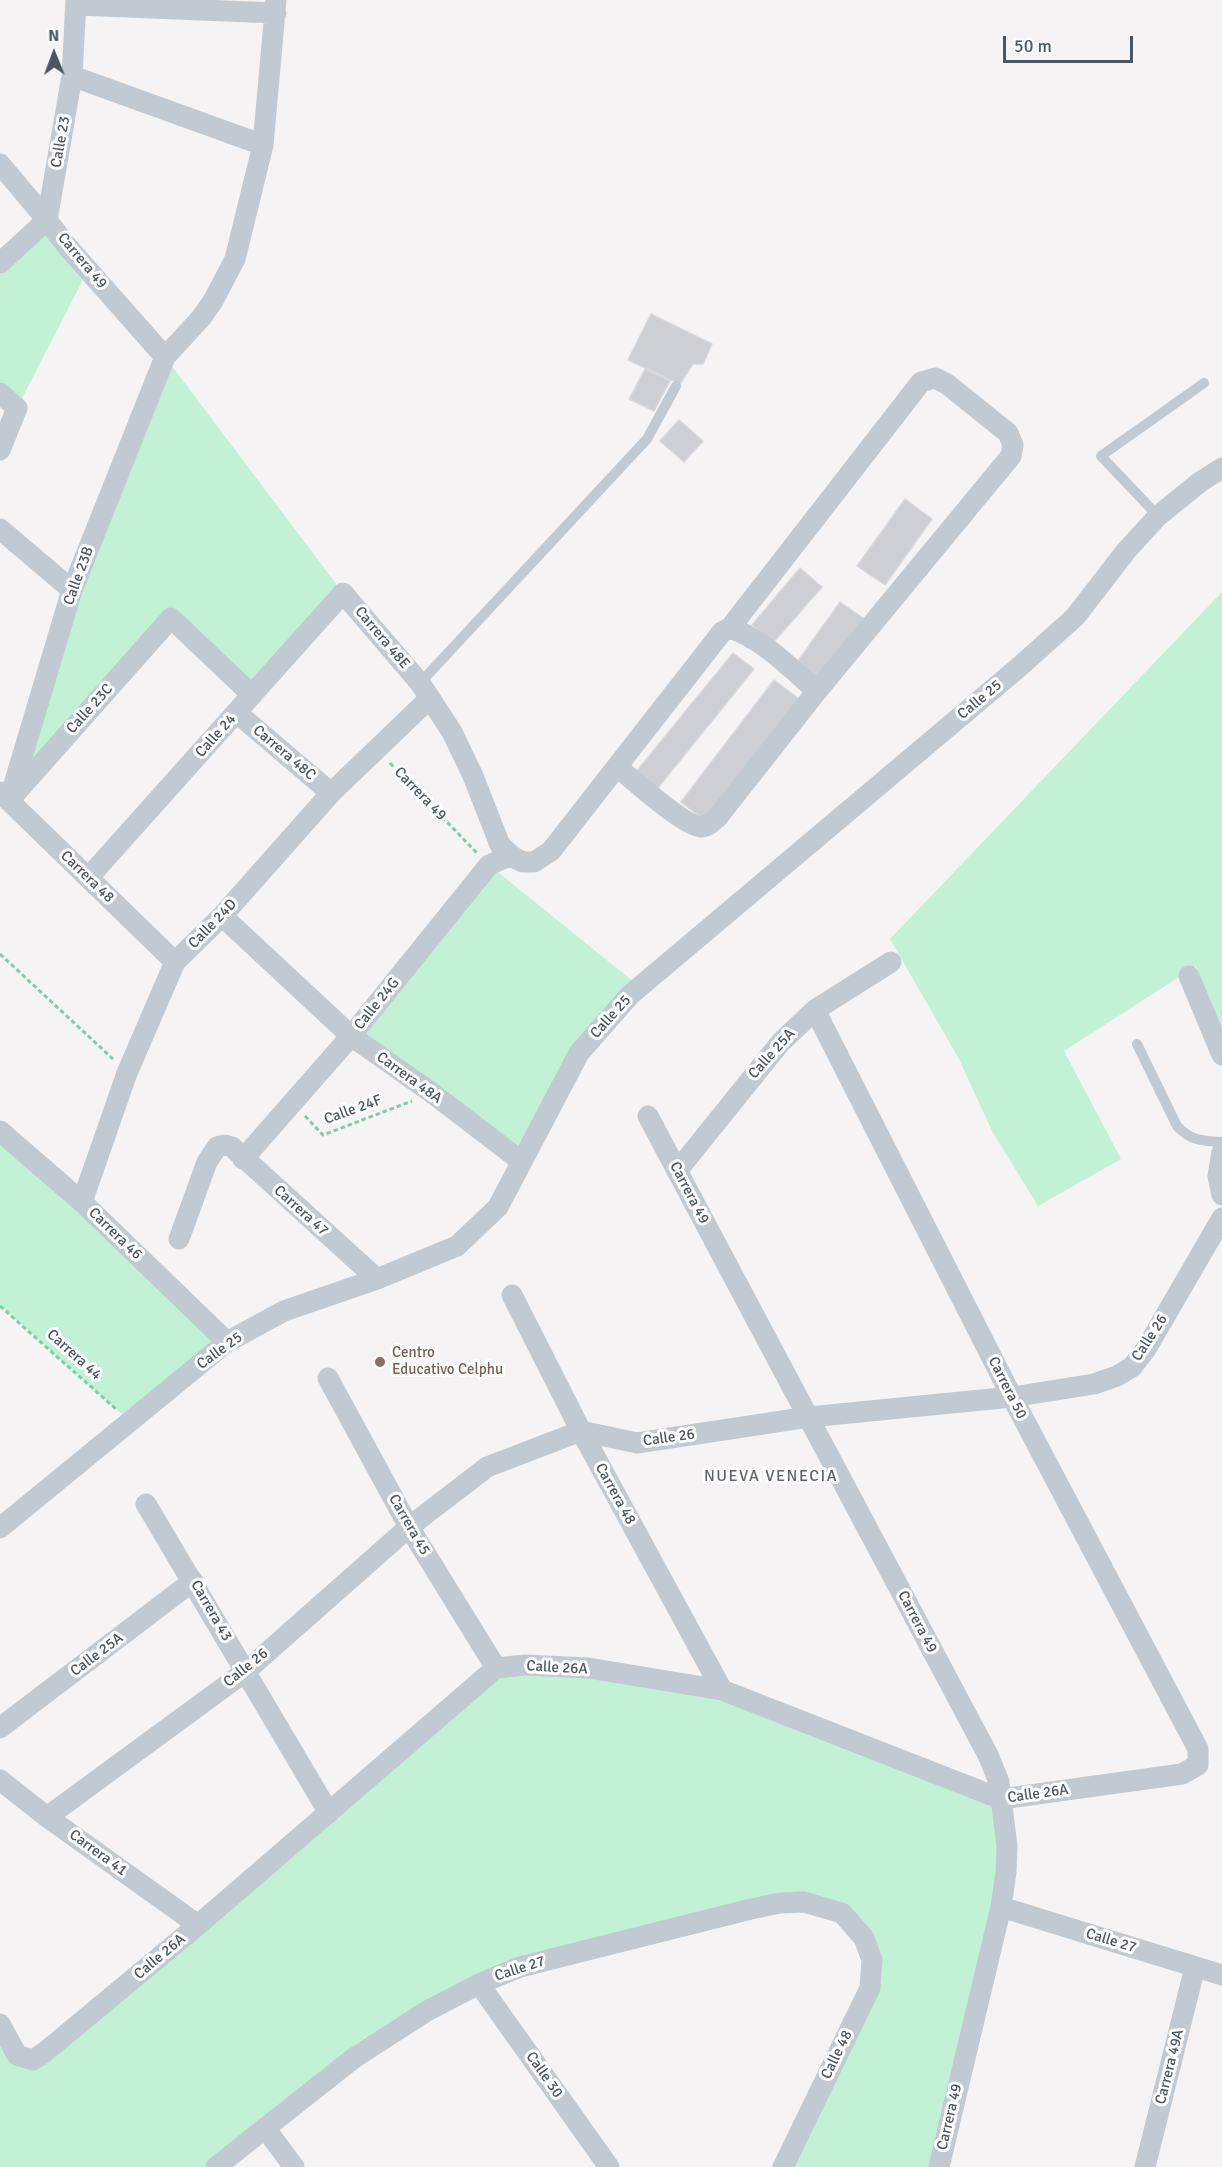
<!DOCTYPE html>
<style>
body{margin:0}
#map{position:relative;width:1222px;height:2167px;overflow:hidden;background:#f5f3f3;font-family:Signika,sans-serif}
canvas{display:block}
.north{position:absolute;left:24px;top:24px;width:60px;height:60px;-webkit-text-stroke:4px #fff;paint-order:stroke;rotate:359deg;font-size:16px;font-weight:700;line-height:24px;text-align:center;color:#4a5661}
.north::after{content:'';display:block;margin:auto;width:21px;height:27px;background:#4a5661;clip-path:polygon(50% 0,100% 100%,50% 72%,0 100%)}
.scale{position:absolute;left:1003px;top:36px;width:130px;height:27px;box-sizing:border-box;border:3px solid #4a5661;border-top:0;padding-left:8px;font-size:18px;line-height:21px;white-space:nowrap;color:#4a5661;-webkit-text-stroke:4px #fff;paint-order:stroke}
</style>
<div id="map">
<canvas width="1222" height="2167"></canvas>
<div class="north">N</div>
<div class="scale">50 m</div>
</div>
<script>
const context = document.querySelector('canvas').getContext('2d');
context.lineJoin = 'round';
function paint(path, color) {
  context.fillStyle = color;
  context.fill(path, 'evenodd');
}
function stroke(path, color, width, dash) {
  context.strokeStyle = color;
  context.lineWidth = width;
  context.lineCap = dash ? 'butt' : 'round';
  context.setLineDash(dash || []);
  context.stroke(path);
}
function write(font, color, halo, rows, align = 'center') {
  context.font = font + ' Signika,sans-serif';
  context.lineWidth = 6;
  context.setLineDash([]);
  context.textBaseline = 'middle';
  context.strokeStyle = halo;
  context.fillStyle = color;
  for (const [text, x, y, turn = 0] of rows) {
    context.save();
    context.translate(x, y);
    context.rotate((+turn || 0) * Math.PI / 180);
    context.textAlign = isNaN(turn) ? turn : align;
    if (halo) context.strokeText(text, 0, 0);
    context.fillText(text, 0, 0);
    context.restore();
  }
}
const green = new Path2D(`
 M47,220L88,270L17,408L0,393V264Z
 M165,357L343,593L252,695L171,618L9,801L75,582Z
 M1222,592V1034L1196,966L1064,1051L1121,1159L1038,1206L992,1131L959,1059L890,939Z
 M489,865L640,987L579,1053L521,1161L351,1036Z
 M0,1131L227,1342L131,1422L0,1305Z
 M496,1668L722,1690L1001,1799L1007,1846L939,2167H783L870,1988L864,1938L804,1902L479,1984L216,2167H0V2024L34,2060Z`);
const building = new Path2D(`
 M651,314L712,344L703,364H693L680,384L628,360Z
 M645,369L670,381L654,411L629,399Z
 M679,420L703,441L684,462L660,441Z
 M905,499L932,519L885,585L857,566Z
 M800,568L822,587L773,643L752,625Z
 M840,602L866,620L818,686L793,668Z
 M733,653L754,669L657,789L636,772Z
 M774,680L799,699L707,822L681,802Z`);
const path = new Path2D(`
 M390,763L477,853
 M0,954L113,1059
 M305,1116L323,1135L412,1101
 M0,1306L116,1409`);
const service = new Path2D(`
 M1158,516L1101,456L1204,383
 M420,683L647,439L676,386
 M1137,1044L1177,1126C1191,1141 1202,1141 1222,1142`);
const minor = new Path2D(`
 M76,5L276,13
 M72,76L263,145
 M0,164L47,220L66,245L165,357
 M0,263L47,220L72,76L76,0
 M0,393L17,408L0,450
 M0,529L72,590
 M237,713L331,793
 M617,767C634,780 682,825 701,827C708,827 712,822 717,818L817,691L1011,456L1013,445L1008,433L947,384L935,378L921,382L730,628
 M0,792L175,962
 M13,796L171,618L252,695
 M9,801L72,590L165,357L201,318L213,301L235,259L263,145L276,0
 M88,878L343,593L420,683L452,732L473,776L500,845L513,857L523,862H534L551,851L722,632L730,628C763,639 791,669 817,691
 M222,916L351,1036L432,1093L521,1161
 M1189,976L1222,1055
 M648,1116L988,1755L999,1782L1007,1846L1006,1872L1001,1907L939,2167
 M0,1131L82,1202L227,1342
 M1222,1152L1218,1176L1222,1195
 M243,1159L351,1036L489,865L505,858L513,857
 M677,1171L781,1042L815,1010L891,962
 M82,1202L127,1073L175,962L222,916L331,793L429,699
 M179,1239L207,1162L217,1147L225,1145L232,1147L377,1279
 M512,1295L581,1431L722,1690
 M328,1378L409,1527L496,1668
 M146,1504L329,1813
 M0,1528L227,1342L284,1311L377,1279L457,1246L498,1207L579,1053L630,995L1018,668L1075,617L1126,551L1158,516L1200,482L1222,468
 M0,1728L193,1581
 M0,1780L47,1817L198,1925
 M47,1817L246,1671L409,1527L487,1467L581,1431L637,1443L809,1417L1012,1397L1094,1384L1117,1376L1132,1367L1146,1349L1222,1218
 M1001,1907L1222,1975
 M479,1984L609,2167
 M0,2024L17,2055L33,2060L45,2052L198,1925L496,1668L525,1665L588,1668L722,1690L1001,1799L1182,1774L1198,1765V1749L1012,1397L815,1010
 M265,2128L294,2167
 M216,2167L354,2058L427,2011L479,1984L520,1967L751,1909L780,1903L804,1902L842,1913L864,1938L872,1960L870,1988L783,2167
 M1145,2167L1195,1967`);
const markers = [
 [380,1362,6,"#8d6e63"]
];
const streetNames = [
 ["Calle 23",61,142,-80],
 ["Carrera 49",82,261,50],
 ["Calle 23B",79,576,-70],
 ["Carrera 48E",382,638,50],
 ["Calle 25",980,700,-40],
 ["Calle 23C",90,709,-48],
 ["Calle 24",216,736,-48],
 ["Carrera 48C",284,753,40],
 ["Carrera 49",420,794,46],
 ["Carrera 48",87,877,44],
 ["Calle 24D",213,924,-46],
 ["Calle 24G",377,1004,-51],
 ["Calle 25",611,1017,-48],
 ["Calle 25A",772,1054,-48],
 ["Carrera 48A",409,1078,36],
 ["Calle 24F",353,1110,-20],
 ["Carrera 49",689,1193,62],
 ["Carrera 47",301,1211,42],
 ["Carrera 46",115,1234,44],
 ["Calle 26",1150,1338,-57],
 ["Calle 25",220,1351,-36],
 ["Carrera 44",74,1355,42],
 ["Carrera 50",1007,1388,63],
 ["Calle 26",669,1438,-8],
 ["Carrera 48",615,1494,61],
 ["Carrera 45",409,1525,60],
 ["Carrera 43",211,1611,60],
 ["Carrera 49",917,1622,62],
 ["Calle 25A",97,1655,-37],
 ["Calle 26",246,1668,-39],
 ["Calle 26A",557,1668,3],
 ["Calle 26A",1038,1794,-8],
 ["Carrera 41",98,1853,36],
 ["Calle 27",1111,1941,17],
 ["Calle 26A",160,1957,-40],
 ["Calle 27",520,1969,-18],
 ["Calle 48",837,2055,-64],
 ["Carrera 49A",1170,2067,-76],
 ["Calle 30",544,2075,55],
 ["Carrera 49",950,2117,-77]
];
const educationNames = [
 ["Centro",392,1353],
 ["Educativo Celphu",392,1370]
];
const neighbourhoodNames = [
 ["NUEVA VENECIA",771,1477]
];
paint(green, '#c3f1d5');
paint(building, '#cdcfd5');
stroke(building, '#d7d9de', 1.5);
stroke(path, '#7ad0a6', 3, [4.5, 3]);
stroke(service, '#c1cad2', 10);
stroke(minor, '#c1cad2', 21);
for (const [x, y, r, color] of markers) {
  const dot = new Path2D();
  dot.arc(x, y, r, 0, 2 * Math.PI);
  context.fillStyle = color;
  context.fill(dot);
  stroke(dot, '#fff', 2);
}
write('15px', '#4a5661', '#fff', streetNames);
write('15px', '#785e54', '#fff', educationNames, 'left');
context.letterSpacing = '1.5px';
write('16px', '#5f6368', '#fff', neighbourhoodNames);
context.letterSpacing = '0px';
</script>
